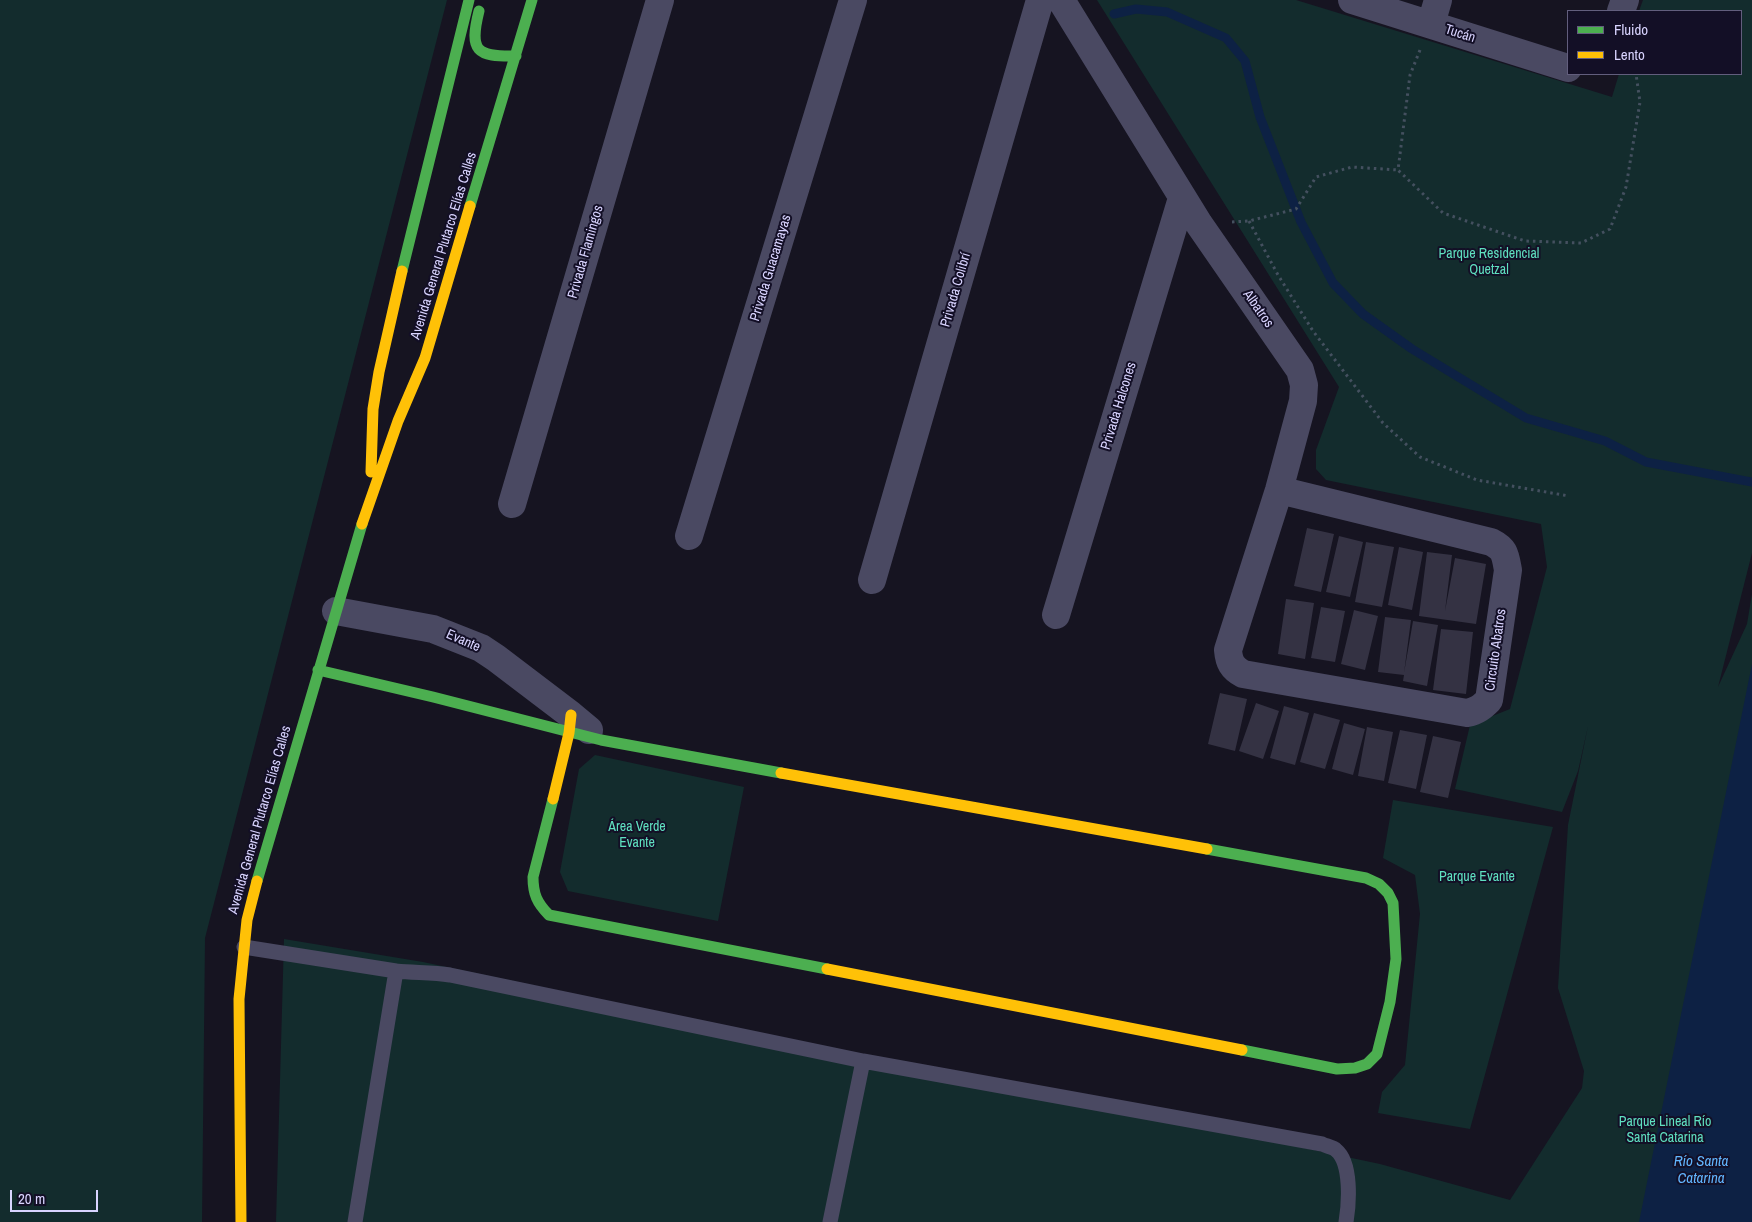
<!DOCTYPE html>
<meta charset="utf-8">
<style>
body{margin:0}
#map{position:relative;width:1752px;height:1222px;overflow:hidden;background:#161421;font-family:"Archivo Narrow",sans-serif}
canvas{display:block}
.legend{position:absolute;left:1567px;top:10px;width:175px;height:65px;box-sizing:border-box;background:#130f26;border:1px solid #625e7d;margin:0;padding:6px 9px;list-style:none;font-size:15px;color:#d9d4ff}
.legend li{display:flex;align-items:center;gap:10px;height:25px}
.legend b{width:25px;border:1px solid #625e7d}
.scale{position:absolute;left:10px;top:1190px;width:88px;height:22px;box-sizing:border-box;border:2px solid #d9d4ff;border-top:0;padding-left:6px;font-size:15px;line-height:18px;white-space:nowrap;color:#d9d4ff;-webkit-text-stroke:4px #130f26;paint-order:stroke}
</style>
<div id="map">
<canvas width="1752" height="1222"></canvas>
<ul class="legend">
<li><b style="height:6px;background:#4caf50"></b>Fluido</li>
<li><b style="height:6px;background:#ffc107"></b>Lento</li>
</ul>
<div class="scale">20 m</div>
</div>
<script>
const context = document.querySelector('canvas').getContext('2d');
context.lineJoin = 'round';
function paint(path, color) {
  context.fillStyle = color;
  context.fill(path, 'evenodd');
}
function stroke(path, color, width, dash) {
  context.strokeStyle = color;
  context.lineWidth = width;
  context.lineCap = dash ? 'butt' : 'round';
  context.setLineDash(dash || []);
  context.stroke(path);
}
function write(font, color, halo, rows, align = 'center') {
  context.font = font + ' "Archivo Narrow",sans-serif';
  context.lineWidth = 4;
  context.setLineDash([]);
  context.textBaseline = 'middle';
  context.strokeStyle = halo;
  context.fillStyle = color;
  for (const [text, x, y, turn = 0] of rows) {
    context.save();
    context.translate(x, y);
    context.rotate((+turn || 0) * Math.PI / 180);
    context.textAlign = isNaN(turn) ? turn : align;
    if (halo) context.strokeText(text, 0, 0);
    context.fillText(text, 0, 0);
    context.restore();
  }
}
const green = new Path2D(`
 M0,0H447L205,938L202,1222H0Z
 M1097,0H1296L1612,97L1619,74H1741V11H1639L1643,0H1752V553L1718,687L1747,624L1752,594V1222H276L284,939L423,962L1380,1164L1510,1200L1582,1088L1584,1071L1558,988L1568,825L1588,726L1578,771L1562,812L1455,789L1470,725L1510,709L1547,567L1541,524L1326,480L1316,469V450L1339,387Z
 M595,755L744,787L718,921L568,891L560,872L579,769Z
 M1393,800L1553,827L1470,1129L1378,1113L1382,1092L1405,1065L1420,914L1415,875L1383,858Z`);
const water = new Path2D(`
 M1752,664V1222H1639Z`);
const stream = new Path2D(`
 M1114,14L1136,9L1167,12L1226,38L1245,61L1260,117L1301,222L1333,283L1363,314L1412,349L1526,418L1605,441L1646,462L1752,482`);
const building = new Path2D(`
 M1307,528L1334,534L1321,592L1294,586Z
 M1339,536L1363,542L1350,597L1326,592Z
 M1366,542L1394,547L1382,607L1355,602Z
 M1399,547L1423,552L1412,610L1388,605Z
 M1427,552L1452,555L1445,611L1455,558L1486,564L1476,624L1419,616Z
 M1286,599L1314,603L1305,659L1278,654Z
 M1321,607L1345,611L1335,662L1311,658Z
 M1354,610L1378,616L1365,670L1341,664Z
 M1385,617L1411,620L1404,673L1413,621L1438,625L1427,686L1403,681L1404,675L1378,672Z
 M1441,629L1473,632L1466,694L1433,690Z
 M1220,693L1247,699L1235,751L1208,744Z
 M1256,703L1279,711L1263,759L1239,751Z
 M1284,706L1309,713L1295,765L1270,758Z
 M1314,713L1340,720L1325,769L1300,762Z
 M1344,723L1365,729L1353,775L1332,769Z
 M1367,727L1393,732L1384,781L1358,776Z
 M1400,730L1427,735L1416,789L1388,783Z
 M1433,736L1461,742L1448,798L1420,792Z`);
const path = new Path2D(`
 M1420,50L1410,75L1398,170L1443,213L1525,241L1581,243L1610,229L1626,187L1640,102L1636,74
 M1249,221L1278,275L1313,331L1383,423L1420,457L1477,480L1569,496
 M1232,222L1249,221L1296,209L1316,177L1352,167L1398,170`);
const lane = new Path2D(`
 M244,947L396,971
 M355,1222L396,971C414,973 432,972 450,975L863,1061L1322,1144C1326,1146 1333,1147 1336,1150C1352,1163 1349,1204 1346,1222
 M830,1222L863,1061`);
const street = new Path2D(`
 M1061,0L1199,224L1300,370L1304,385L1303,401L1279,490L1228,650C1229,662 1232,668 1243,674L1467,713C1477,711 1482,707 1489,700L1508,570C1505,554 1505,549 1491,542L1279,490
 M1352,0L1568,68
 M1621,11L1625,0
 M1431,24L1438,0
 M512,504L660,0
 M689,536L853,0
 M872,580L1040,0
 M336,611L433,629L481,648L496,658L571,715L589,730
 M1056,615L1182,198`);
const fast = new Path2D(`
 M479,11C469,51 476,57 516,56
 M470,206L532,0
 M402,271L469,0
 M318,670L433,697L601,740L781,773
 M553,799L533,877C533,894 537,903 549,915L827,969
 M1207,849L1366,878L1379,884L1388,893L1393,903L1396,959L1390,1002L1377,1054L1367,1064L1355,1068L1337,1069L1242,1050
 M257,881L362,524`);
const slow = new Path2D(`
 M371,472L373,409L379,372L402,271
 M362,524L398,421L425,358L470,206
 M781,773L1207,849
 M553,799L569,733L571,715
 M827,969L1242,1050
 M241,1222L239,999L247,920L257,881`);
const streetNames = [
 ["Tucán",1460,34,18],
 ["Avenida General Plutarco Elías Calles",444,246,-73],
 ["Privada Flamingos",586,252,-74],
 ["Privada Guacamayas",771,268,-73],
 ["Privada Colibrí",956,290,-74],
 ["Albatros",1258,309,55],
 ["Privada Halcones",1119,406,-73],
 ["Evante",463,641,24],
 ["Circuito Abatros",1496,650,-82],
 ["Avenida General Plutarco Elías Calles",260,820,-74]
];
const parkNames = [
 ["Parque Residencial",1489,254],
 ["Quetzal",1489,270],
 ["Área Verde",637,827],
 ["Evante",637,843],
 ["Parque Evante",1477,877],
 ["Parque Lineal Río",1665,1122],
 ["Santa Catarina",1665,1138]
];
const waterNames = [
 ["Río Santa",1701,1162],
 ["Catarina",1701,1179]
];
paint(green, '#132c2d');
paint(water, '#0d2144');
stroke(stream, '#0d2144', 9);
paint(building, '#343243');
stroke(path, '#44505f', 3, [2.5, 4]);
stroke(lane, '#4a4962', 15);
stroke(street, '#4a4962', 28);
stroke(fast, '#4caf50', 11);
stroke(slow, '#ffc107', 11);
write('14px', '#d9d4ff', '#130f26', streetNames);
write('14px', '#5fe0c0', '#130f26', parkNames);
write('italic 15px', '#62b6ff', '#130f26', waterNames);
</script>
